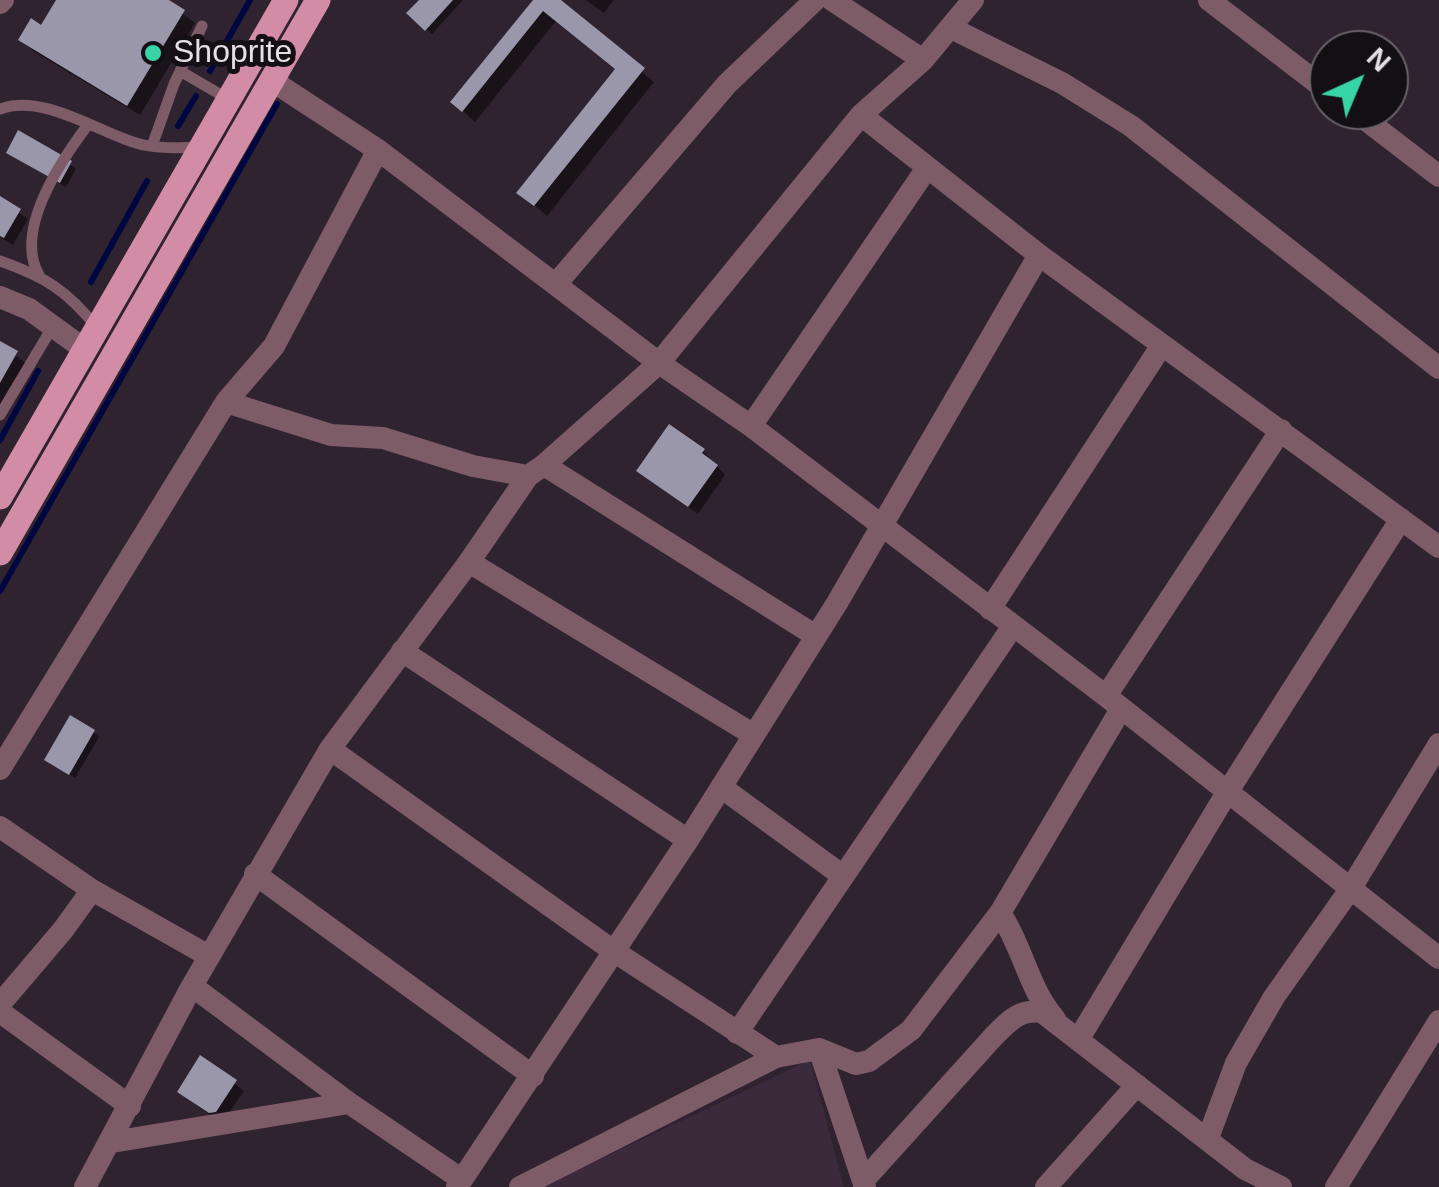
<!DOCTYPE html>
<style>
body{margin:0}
#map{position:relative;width:1439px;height:1187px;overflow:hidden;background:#2f2330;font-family:Arial,sans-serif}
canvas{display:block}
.north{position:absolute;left:1309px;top:30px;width:100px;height:100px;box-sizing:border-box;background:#140f14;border:2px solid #686268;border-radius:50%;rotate:44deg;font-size:28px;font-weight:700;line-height:40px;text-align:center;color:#e6dee6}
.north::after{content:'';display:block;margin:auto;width:35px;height:45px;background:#38d4a6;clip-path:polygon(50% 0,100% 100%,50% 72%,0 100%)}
</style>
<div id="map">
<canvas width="1439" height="1187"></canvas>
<div class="north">N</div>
</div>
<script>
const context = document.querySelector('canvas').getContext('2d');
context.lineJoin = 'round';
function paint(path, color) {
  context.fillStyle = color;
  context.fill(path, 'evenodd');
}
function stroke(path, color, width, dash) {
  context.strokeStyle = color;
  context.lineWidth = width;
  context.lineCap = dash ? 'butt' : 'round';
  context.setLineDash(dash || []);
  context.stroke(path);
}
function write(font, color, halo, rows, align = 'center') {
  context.font = font + ' Arial,sans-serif';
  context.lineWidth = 10;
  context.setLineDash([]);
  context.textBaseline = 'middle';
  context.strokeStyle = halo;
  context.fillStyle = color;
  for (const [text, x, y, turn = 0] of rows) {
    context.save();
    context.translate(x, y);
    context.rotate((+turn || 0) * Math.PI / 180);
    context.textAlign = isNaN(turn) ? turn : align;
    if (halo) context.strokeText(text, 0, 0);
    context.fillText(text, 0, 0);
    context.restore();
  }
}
const built = new Path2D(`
 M810,1060L844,1187H541Z`);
const shadow = new Path2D(`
 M59,0H164L195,23L140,115L33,51L21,39L42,28Z
 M422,0H463L432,34L410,13Z
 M532,0H557L654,82L547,216L520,193L617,70L556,21L475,122L453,102L535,2Z
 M586,0H614L604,13Z
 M19,134L76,169L66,187L15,157Z
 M0,199L28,219L13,245L0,237Z
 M0,344L28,365L0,414Z
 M703,451L725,475L698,514L648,479Z
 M93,732L99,737L75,778L47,760Z
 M201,1059L244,1091L224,1120L219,1121L189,1100Z`);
const stream = new Path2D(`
 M210,71L250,0
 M178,126L196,96
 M91,282L147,181
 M0,440L38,371
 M0,591L277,104`);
const building = new Path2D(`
 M56,0H169L185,10L127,106L18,40L31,18L41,25Z
 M419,0H453L425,31L406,13Z
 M533,0H561L645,68L534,206L516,193L615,69L543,11L462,112L450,102Z
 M18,130L72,161L60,183L6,153Z
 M0,196L21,209L4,238L0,236Z
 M0,341L18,351L0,383Z
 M669,424L705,449L702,453L718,465L688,507L636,471Z
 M70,715L95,730L69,775L44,760Z
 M200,1055L237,1080L216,1112L209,1113L177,1092Z`);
const service = new Path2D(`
 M180,71L228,99
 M0,109C42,93 96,131 136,143C156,149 179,148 200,147
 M152,146L174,84L202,26
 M0,261C45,277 67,290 97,328
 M39,275C14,231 60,162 87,126
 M0,415L53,326`);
const minor = new Path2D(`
 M832,0L923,60
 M1209,0L1329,92
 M0,3L3,0
 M951,28L1062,83L1131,126L1439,368
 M271,80L378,150L659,363L751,426L1106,696L1439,958
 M1353,110L1439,176
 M861,115L1039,255L1439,547
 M556,284L727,84L815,0
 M0,297L29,309L84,349
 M226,402L331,435L383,438L473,466L528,476
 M751,426L927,168
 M544,465L816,636
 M469,562L754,735
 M990,609L1162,345
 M402,651L688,840
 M1106,696L1281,430
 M330,749L612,950L776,1057
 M0,769L226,402L274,346L378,150
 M721,787L843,876
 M0,827L92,890L209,956
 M255,874L533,1076
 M1000,913C1023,947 1028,988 1055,1019
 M192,986L349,1103L461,1179
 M0,1004L63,930L92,890
 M0,1012L130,1106
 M737,1033L1013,626
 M1078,1040L1228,791L1401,519
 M819,1049L865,1187
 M1208,1138L1236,1063L1274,997L1351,888L1439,744
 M112,1142L349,1103
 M863,1181L994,1036C1009,1021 1019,1009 1042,1012L1245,1169L1281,1187
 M85,1187L192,986L330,749L469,562L528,476L544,465L659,363L861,115L923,60L973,0
 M457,1187L688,840L837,603L1039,255
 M520,1187L776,1057L819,1049L856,1064L869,1061L911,1030L1000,913L1121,709
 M1046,1187L1137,1085
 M1336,1187L1439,1021`);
const primary = new Path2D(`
 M0,497L286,0
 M0,553L318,0`);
const markers = [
 [153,53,10,"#38d4a6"]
];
const poiNames = [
 ["Shoprite",173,53]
];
paint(built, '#3b2a3c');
paint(shadow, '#0007');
stroke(stream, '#00063f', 6);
paint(building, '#9a97ab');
stroke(service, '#7d5b67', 11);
stroke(minor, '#7d5b67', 22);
stroke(primary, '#d38ca6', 25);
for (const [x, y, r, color] of markers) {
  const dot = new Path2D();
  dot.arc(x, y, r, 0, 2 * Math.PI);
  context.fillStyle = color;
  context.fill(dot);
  stroke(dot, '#140f14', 4);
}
write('32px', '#e6dee6', '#140f14', poiNames, 'left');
</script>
